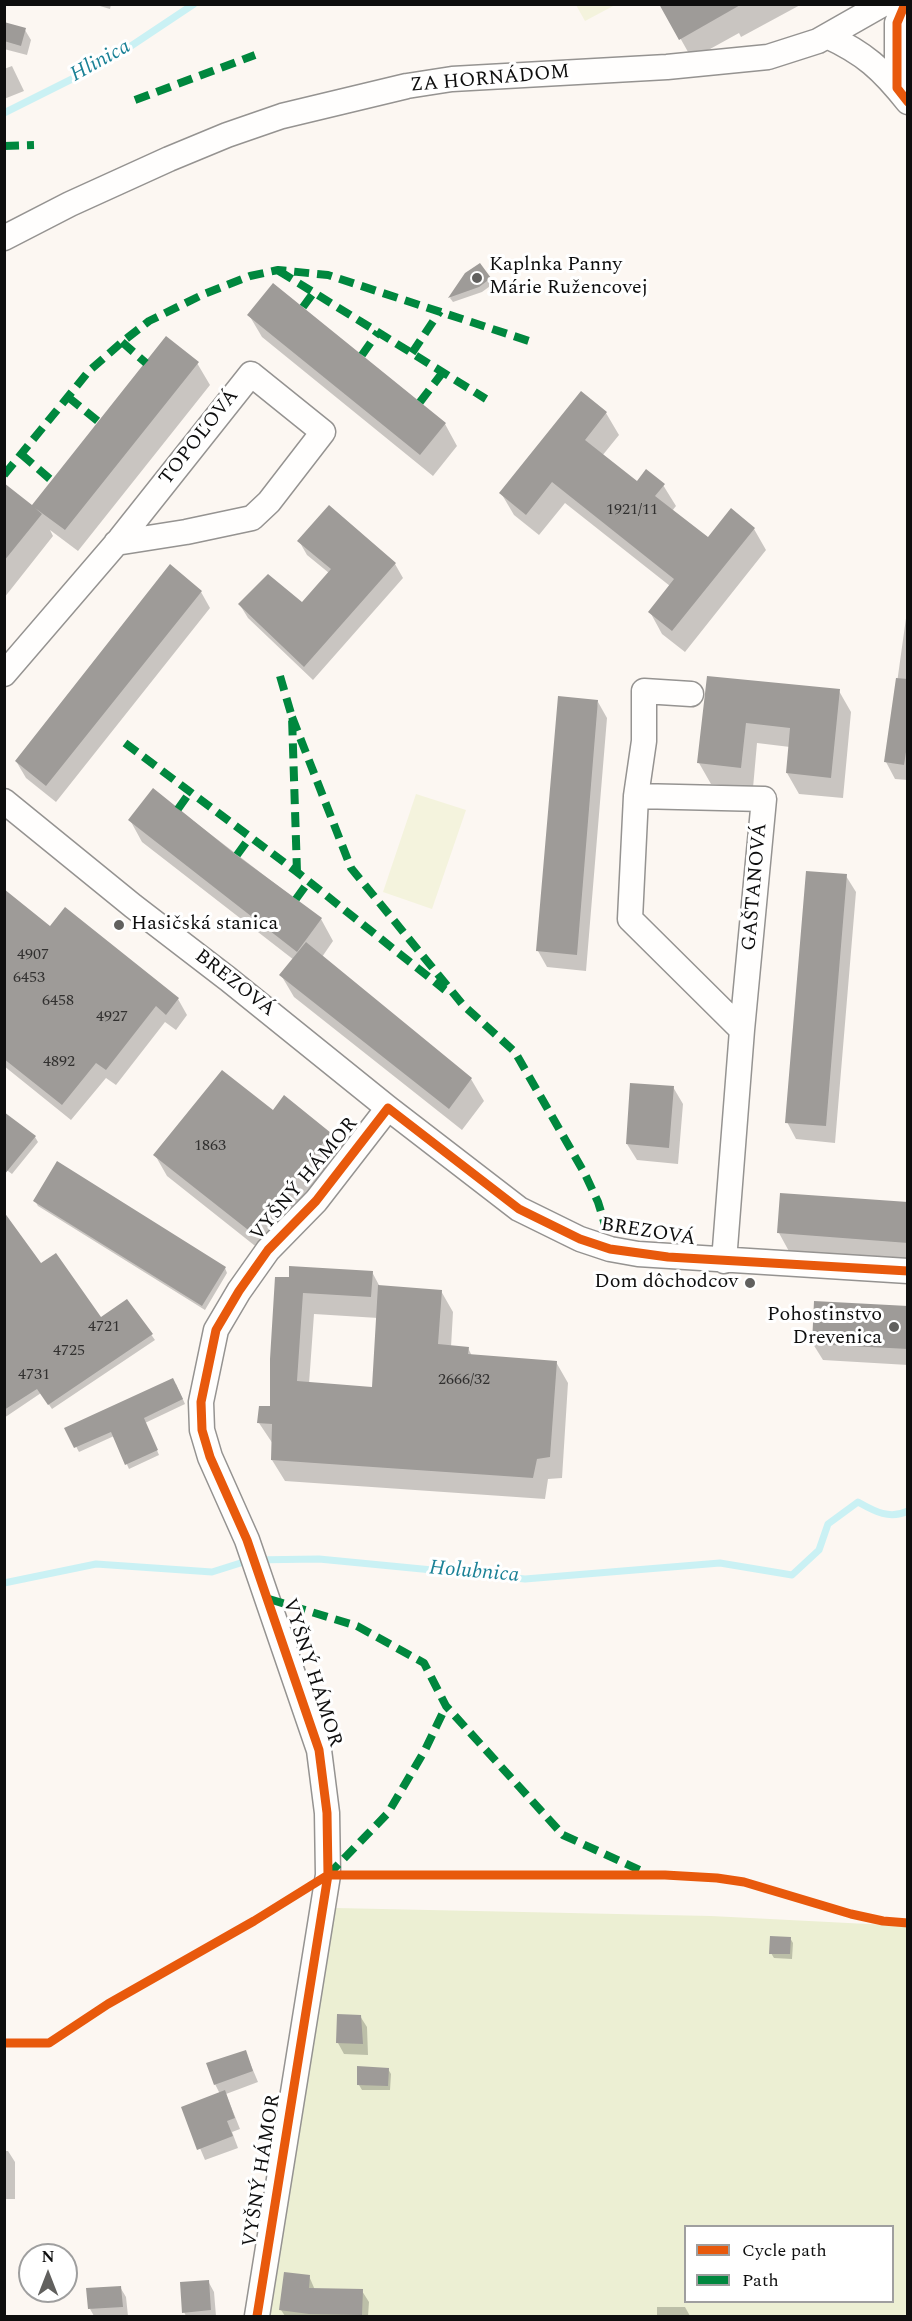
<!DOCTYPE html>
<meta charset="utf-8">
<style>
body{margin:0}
#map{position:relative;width:912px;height:2321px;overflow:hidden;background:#fcf7f2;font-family:Spectral,serif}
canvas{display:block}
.frame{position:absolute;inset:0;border:6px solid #0e0e0e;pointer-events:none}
.legend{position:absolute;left:684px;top:2225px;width:210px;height:78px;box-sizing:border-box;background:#fff;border:2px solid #9f9f9f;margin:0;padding:8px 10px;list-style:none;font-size:18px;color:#0e0e0e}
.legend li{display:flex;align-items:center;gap:12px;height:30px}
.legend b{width:30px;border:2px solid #9f9f9f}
.north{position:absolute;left:18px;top:2243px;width:60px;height:60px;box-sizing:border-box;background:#fff;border:2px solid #9f9f9f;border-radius:50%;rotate:0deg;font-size:16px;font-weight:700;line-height:24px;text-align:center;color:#0e0e0e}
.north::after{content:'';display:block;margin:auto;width:21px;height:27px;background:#61605e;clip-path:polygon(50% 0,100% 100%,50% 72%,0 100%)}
</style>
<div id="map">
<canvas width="912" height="2321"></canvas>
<div class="frame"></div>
<ul class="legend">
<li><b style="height:8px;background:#e8590c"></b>Cycle path</li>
<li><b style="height:8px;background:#00873e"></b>Path</li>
</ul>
<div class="north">N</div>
</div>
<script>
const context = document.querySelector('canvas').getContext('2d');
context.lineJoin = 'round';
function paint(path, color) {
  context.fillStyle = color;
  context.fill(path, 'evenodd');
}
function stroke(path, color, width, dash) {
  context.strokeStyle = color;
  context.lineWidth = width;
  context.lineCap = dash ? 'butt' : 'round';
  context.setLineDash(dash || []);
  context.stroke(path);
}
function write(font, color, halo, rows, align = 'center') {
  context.font = font + ' Spectral,serif';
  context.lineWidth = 6;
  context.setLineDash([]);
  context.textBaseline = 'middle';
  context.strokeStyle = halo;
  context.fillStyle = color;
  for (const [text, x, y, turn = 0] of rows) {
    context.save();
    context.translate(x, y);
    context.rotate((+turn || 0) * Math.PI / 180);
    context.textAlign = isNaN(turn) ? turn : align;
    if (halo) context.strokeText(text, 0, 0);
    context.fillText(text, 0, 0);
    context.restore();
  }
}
const green = new Path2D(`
 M335,1908L711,1916L907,1926V2316H268ZM686,2226H892V2302H686Z`);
const pitch = new Path2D(`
 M576,5H615L585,21Z
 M416,794L466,810L432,909L383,892Z`);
const shadow = new Path2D(`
 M93,4H111L110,9Z
 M661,4H802L741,37L739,33L692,59Z
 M4,24L25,30L31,40L27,55L4,49Z
 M12,66L24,91L4,99V69Z
 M480,265L493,284L482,292L453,302L450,298L466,274Z
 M249,315L445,424L457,446L433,476L262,337Z
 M197,363L210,385L78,551L50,530L53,536L4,598V497L32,507Z
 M581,394L606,413L619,435L602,456L637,483L663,485L676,506L672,511L708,539L754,529L766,550L685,652L662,634L650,612L670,586L565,503L539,535L514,515L501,493Z
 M299,541L395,564L403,578L313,680L248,618L240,605L302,604L329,573L307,555Z
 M201,592L210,608L56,802L26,778L16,761Z
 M907,611L908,780L895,779L886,762Z
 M708,678L839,691L851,712L843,798L799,794L787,773L790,747L757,743L753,788L711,784L699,763Z
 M598,702L607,718L586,971L547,967L538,951Z
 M153,790L321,919L333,941L322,957L471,1079L484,1101L462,1130L294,997L281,975L294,960L142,842L130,820Z
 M846,876L856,892L835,1143L796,1139L787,1122Z
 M4,891L50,928L65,909L178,999L187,1015L176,1030L165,1022L116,1085L106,1078L71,1120L4,1066Z
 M673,1087L683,1104L678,1164L637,1160L627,1144Z
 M284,1098L330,1134L342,1155L264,1253L167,1176L155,1155L273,1112Z
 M4,1113L35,1137L38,1142L12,1174L4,1168Z
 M35,1201L225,1268L227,1273L205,1310L38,1206Z
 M908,1204V1264L791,1255L779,1233Z
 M4,1215L40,1265L101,1319L127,1301L155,1340L52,1409L41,1393L4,1418Z
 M372,1272L380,1287L441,1291L453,1312L451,1347L468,1348L472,1356L556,1362L568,1383L562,1478L548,1479L545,1499L285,1481L272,1460L273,1444L259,1423L271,1408L276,1278ZM314,1314L378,1318L373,1388L309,1384Z
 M908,1308V1365L823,1360L813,1344Z
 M176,1384L185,1404L145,1423L159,1455L129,1469L114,1436L79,1452L66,1428Z
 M790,1938L793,1943L792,1959L774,1958L771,1953Z
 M360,2016L367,2027L368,2055L344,2054L338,2043Z
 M245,2051L258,2082L226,2094L240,2129L232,2132L238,2148L205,2160L183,2108L220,2094L215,2084Z
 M388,2069L391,2074L390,2090H362L359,2085Z
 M4,2151H8L15,2162V2199H4Z
 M309,2276L315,2290L362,2291L369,2302L368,2316H285L281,2310Z
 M208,2281L214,2292L216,2316H186L184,2312Z
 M120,2287L126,2297L128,2316H94L90,2309Z
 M657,2307H685L690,2316H657Z`);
const stream = new Path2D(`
 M4,113L110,60L194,4
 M4,1583L96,1564L212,1572L250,1560L319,1559L525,1579L720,1563L792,1575L819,1550L828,1524L858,1502C874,1511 889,1520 908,1511`);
const building = new Path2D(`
 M659,4H742L679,40Z
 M4,22L26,28L21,46L4,41Z
 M480,263L491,278L479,287L448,298L465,273Z
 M273,283L446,423L420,455L247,315Z
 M166,336L199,362L65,530L35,508L42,514L4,561V483L32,505Z
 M581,391L607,412L585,440L637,481L646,469L665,484L655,496L708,537L731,508L755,528L672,631L648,612L674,579L552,482L526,515L499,493Z
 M329,505L396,563L304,667L238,604L268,574L302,602L331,569L297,541Z
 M170,564L202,591L46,786L15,761Z
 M707,676L840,689L831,778L786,773L790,728L746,723L741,768L697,763Z
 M896,678L908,679V739L904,765L884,762Z
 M558,696L598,700L577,955L536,951Z
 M153,788L235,854L322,918L297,952L128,820Z
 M806,871L847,874L826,1126L785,1123Z
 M4,889L50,926L65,907L179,998L166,1015L156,1006L106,1070L96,1063L62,1105L4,1059Z
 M306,942L472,1078L449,1109L279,975Z
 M222,1070L273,1110L284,1095L331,1133L252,1233L153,1155Z
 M630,1083L674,1086L669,1148L626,1144Z
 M4,1112L36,1136L4,1175Z
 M57,1161L226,1267L202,1306L33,1201Z
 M780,1193L908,1202V1243L777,1233Z
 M4,1212L41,1263L56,1253L101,1317L127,1299L153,1334L48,1405L37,1389L4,1410Z
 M289,1266L373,1271L371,1297L303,1293L297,1381L372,1387L378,1285L442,1290L438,1344L469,1347L468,1354L557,1361L550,1457L537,1459L533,1478L271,1460L272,1424L257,1423L259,1406H270V1359L275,1277H289Z
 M814,1301L908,1306V1349L812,1344Z
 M173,1378L183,1399L144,1418L158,1450L125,1465L111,1432L74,1448L64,1428Z
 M770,1936L791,1937L790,1954H769Z
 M337,2014L361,2015L363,2044L336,2043Z
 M246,2050L253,2071L214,2085L206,2063Z
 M357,2066L389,2068L388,2086L357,2085Z
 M225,2090L235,2118L227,2121L233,2136L197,2150L181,2107Z
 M284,2272L310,2275L309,2288L363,2289L362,2315L309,2314L279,2310Z
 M209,2280L211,2310L182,2313L180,2282Z
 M121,2286L123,2307L88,2309L86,2288Z`);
const minor = new Path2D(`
 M827,36C864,53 882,69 908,102
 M897,88V23L905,4
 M4,238L70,204L169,159L227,135L282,116L407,86L452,79L667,67L768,57L818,41L883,4
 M4,674L120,539L251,374L323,432L269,502L252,518L186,532L116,543
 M636,796L644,741V691L691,694
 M4,801L133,906L228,979L388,1108L519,1209L580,1239L610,1249L638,1254L908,1271
 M724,1261L742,1030L764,799L636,796L630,919L742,1030
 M257,2316L328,1875L327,1813L319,1750L247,1540L210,1457L202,1430L201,1402L216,1330L239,1291L268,1250L316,1201L388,1108`);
const quiet = new Path2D(`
 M135,100L255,55
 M4,146L34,145
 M279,271L486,399
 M303,307L314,292
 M122,342L146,363
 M412,353L440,311
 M362,355L378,332
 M68,397L99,422
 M420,402L443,372
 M21,454L51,480
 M4,475L89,371L122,342L149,321L204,294L250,276L278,270L328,275L532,342
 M280,676L292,717L297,872
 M292,717L351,868L463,1005L515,1052L585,1174L598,1202L606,1228
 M125,743L297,872L445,990
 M178,809L190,792
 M237,855L250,837
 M296,899L309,881
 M269,1599L357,1626L424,1663L446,1706L563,1835L642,1871
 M328,1875L388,1813L425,1750L446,1706`);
const cycleway = new Path2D(`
 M905,4L897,23V88L908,102
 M4,2043H49L108,2004L254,1921L328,1875H665L717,1878L744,1882L851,1914L883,1921L908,1923
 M257,2316L328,1875L327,1813L319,1750L247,1540L210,1457L202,1430L201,1402L216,1330L239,1291L268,1250L316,1201L388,1108L519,1209L580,1239L610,1249L668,1257L908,1271`);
const markers = [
 [477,278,6,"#61605e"],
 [119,925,6,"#61605e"],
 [750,1283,6,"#61605e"],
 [894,1327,6,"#61605e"]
];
const numberNames = [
 ["1921/11",632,511],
 ["4907",33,956],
 ["6453",29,979],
 ["6458",58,1002],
 ["4927",112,1018],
 ["4892",59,1063],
 ["1863",210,1147],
 ["4721",104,1328],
 ["4725",69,1352],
 ["4731",34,1376],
 ["2666/32",464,1381]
];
const streetNames = [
 ["ZA HORNÁDOM",490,80,-5],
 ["TOPOĽOVÁ",200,438,-52],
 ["GAŠTANOVÁ",756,887,-85],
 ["BREZOVÁ",234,984,38],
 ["VYŠNÝ HÁMOR",305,1180,-50],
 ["BREZOVÁ",648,1233,9],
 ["VYŠNÝ HÁMOR",311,1673,72],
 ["VYŠNÝ HÁMOR",263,2171,-81]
];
const poiNames = [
 ["Kaplnka Panny",489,266],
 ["Márie Ružencovej",489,289],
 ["Hasičská stanica",131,925],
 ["Dom dôchodcov",738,1283,"right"],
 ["Pohostinstvo",882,1316,"right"],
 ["Drevenica",882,1339,"right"]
];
const waterNames = [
 ["Hlinica",101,62,-29],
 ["Holubnica",474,1573,5]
];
paint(green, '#ecefd3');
paint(pitch, '#f4f3dd');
paint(shadow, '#0003');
stroke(stream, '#caf1f4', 7);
paint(building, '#9e9b98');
stroke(minor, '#959391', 27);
stroke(minor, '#fffefd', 24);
stroke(quiet, '#00873e', 8, [15, 8]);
stroke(cycleway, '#e8590c', 9);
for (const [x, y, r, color] of markers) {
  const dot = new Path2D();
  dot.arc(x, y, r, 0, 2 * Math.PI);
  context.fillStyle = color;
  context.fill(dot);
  stroke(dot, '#fff', 2);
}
write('16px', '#323130', null, numberNames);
write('20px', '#0e0e0e', '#fff', streetNames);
write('20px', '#0e0e0e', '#fff', poiNames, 'left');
write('italic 21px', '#1a8196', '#fff', waterNames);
</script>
